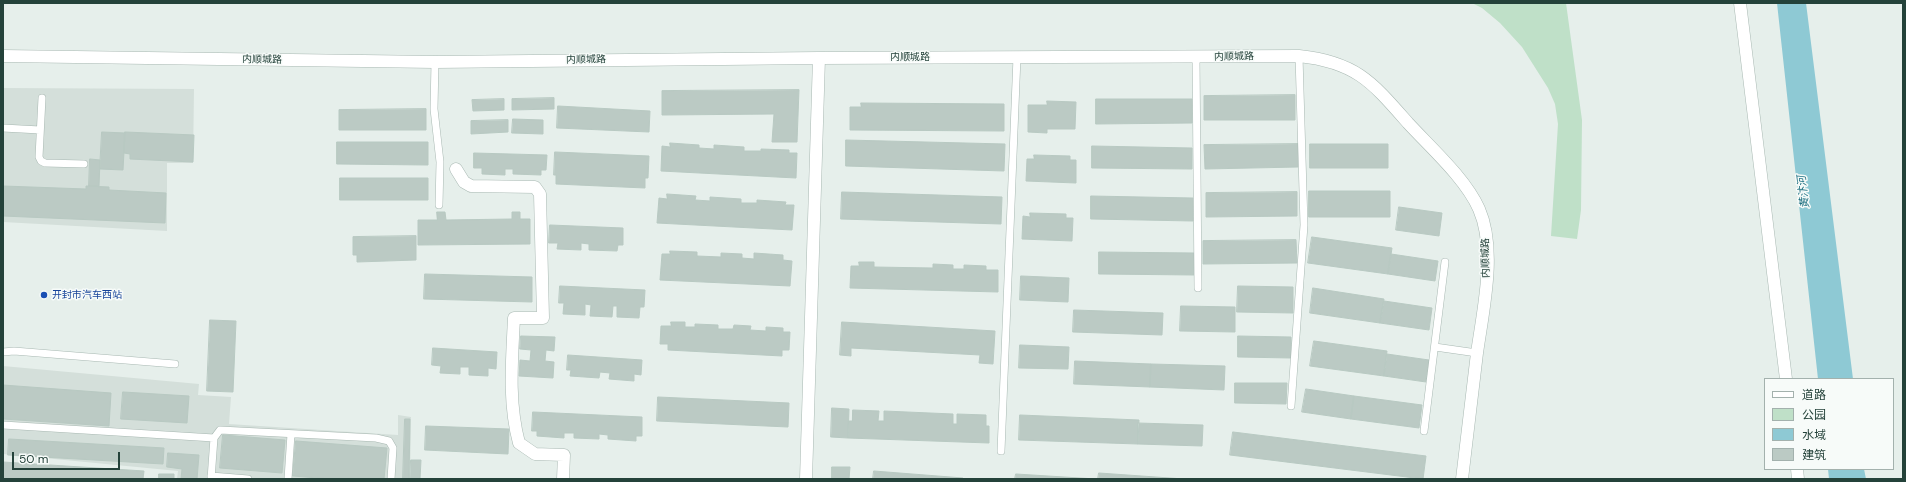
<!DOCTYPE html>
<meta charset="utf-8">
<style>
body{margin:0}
#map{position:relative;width:1906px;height:482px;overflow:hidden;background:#e6efeb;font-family:"DM Sans","Noto Sans SC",sans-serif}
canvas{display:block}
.frame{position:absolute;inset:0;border:4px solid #24423a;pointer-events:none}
.legend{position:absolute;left:1764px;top:378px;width:130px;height:92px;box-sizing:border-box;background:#f7fbf9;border:1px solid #a3b1ad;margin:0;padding:5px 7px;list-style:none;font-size:12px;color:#24423a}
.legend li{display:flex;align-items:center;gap:8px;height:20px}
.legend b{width:20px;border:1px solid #a3b1ad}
.scale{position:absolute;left:12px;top:452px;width:108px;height:18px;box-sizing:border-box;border:2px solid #24423a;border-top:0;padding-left:5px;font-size:12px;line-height:14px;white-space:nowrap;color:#24423a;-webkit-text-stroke:3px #f7fbf9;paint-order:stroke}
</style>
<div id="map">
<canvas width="1906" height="482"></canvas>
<div class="frame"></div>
<ul class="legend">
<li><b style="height:5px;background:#fff"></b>道路</li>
<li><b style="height:11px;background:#bfe0c8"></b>公园</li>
<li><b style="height:11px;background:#8ec9d4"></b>水域</li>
<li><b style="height:11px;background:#bbcac4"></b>建筑</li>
</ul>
<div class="scale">50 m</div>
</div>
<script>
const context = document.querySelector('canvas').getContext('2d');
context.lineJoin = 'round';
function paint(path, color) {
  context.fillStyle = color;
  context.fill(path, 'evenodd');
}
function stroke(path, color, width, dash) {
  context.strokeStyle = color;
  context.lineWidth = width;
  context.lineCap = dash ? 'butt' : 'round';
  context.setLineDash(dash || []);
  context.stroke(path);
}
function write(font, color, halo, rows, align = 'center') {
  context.font = font + ' "DM Sans","Noto Sans SC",sans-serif';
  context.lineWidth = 3;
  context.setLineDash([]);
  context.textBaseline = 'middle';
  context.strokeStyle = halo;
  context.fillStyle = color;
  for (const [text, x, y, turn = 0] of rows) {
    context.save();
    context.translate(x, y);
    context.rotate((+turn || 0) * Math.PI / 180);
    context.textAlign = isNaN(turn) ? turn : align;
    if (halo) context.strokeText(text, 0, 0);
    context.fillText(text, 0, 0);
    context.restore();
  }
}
const built = new Path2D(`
 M3,88L194,89L193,163H167V231L3,222Z
 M3,366L199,384L198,395L231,397L229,424L398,435V415L411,417L410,479H177L178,471L3,454Z`);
const green = new Path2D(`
 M1472,3H1566L1582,120L1581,210L1577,239L1551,236L1558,124L1555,104L1548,88L1522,47L1500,23L1482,8Z`);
const water = new Path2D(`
 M1777,3H1806L1853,379H1818Z
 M1828,469H1864L1866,479H1829Z`);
const building = new Path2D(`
 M799,90L797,142H772L774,114L662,115V91Z
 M1295,95V120H1204V96Z
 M554,98V109L512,110V99Z
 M504,99V110L473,111L472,100Z
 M1096,99H1192V123L1096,124Z
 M1047,101L1076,102L1075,129H1047V133L1028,132V105H1047Z
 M861,103L1004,104V131L850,130V107H861Z
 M558,106L650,111L649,132L557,128Z
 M426,109V130H339V110Z
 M513,119L543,120V134L512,133Z
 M508,120V132L471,134V121Z
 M102,132L125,133L123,170L100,169Z
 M125,132L194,135L193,162L130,159V154L124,153Z
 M846,140L1005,144L1004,171L846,166Z
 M337,142H428V165L337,164Z
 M670,143L699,145V148L714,149V145L744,147V151H761V149L789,150V153H797L796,178L661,171L662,146L670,147Z
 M1298,144V167L1205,169L1204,145Z
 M1310,144H1388V168H1310Z
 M1092,146L1192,148V169L1092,168Z
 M555,152L649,156L648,178H645V188L556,184V175H554Z
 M474,153L547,155L546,170H541V175L513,174V169H505V175L482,174V168H474Z
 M1034,155L1070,156V160H1076V183L1026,181L1027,159H1034Z
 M90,159L100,160L99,186H89Z
 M340,178H428V200H340Z
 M3,186L86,189V186L109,187V190L166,193L165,223L3,216Z
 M1309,191H1390V217H1309Z
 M842,192L1002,197L1001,224L841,219Z
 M1297,192V216L1206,217V193Z
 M667,194L696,196L695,200L710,201V197L741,199V203H757V200L786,202L785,205H794L792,230L657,223L659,198L667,199Z
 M1091,196L1193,198V221L1091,219Z
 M1399,207L1442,213L1439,236L1396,230Z
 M437,212H445L446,220L512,219V212H520V219H530V244L418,245V220H437Z
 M1030,213L1066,214V218H1073L1072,241L1022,239L1023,216L1030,217Z
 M550,225L623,228V245H618L617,251L589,250V244L581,243V250L557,249L558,243H549Z
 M416,236V260L357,262V255H353V237Z
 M1312,237L1392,248L1388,274L1308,263Z
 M1296,240L1297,263L1203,264V241Z
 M670,251L697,252V256L721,257V253L742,254V258L754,259V253L783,255V260L792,261L790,286L660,280L662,254H670Z
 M1099,252L1195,253V275L1099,274Z
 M1391,254L1438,261L1435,281L1388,274Z
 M859,262H874V267L933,268V264L953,265V269H964V265L986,266V270H998V292L850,288L851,266H859Z
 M425,274L532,277V302L424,299Z
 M1021,276L1069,278L1068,302L1020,300Z
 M560,286L645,290L644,307H640L639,318L617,317V306H613L612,317L590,316L591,305L585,304V315L563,314L564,303H559Z
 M1238,286L1293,287V313L1237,312Z
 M1313,288L1384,299L1380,323L1310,313Z
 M1384,301L1432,308L1429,330L1380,323Z
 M1181,306L1235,307V332L1180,331Z
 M1074,310L1163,313L1162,335L1073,332Z
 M210,320L236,321L233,392L207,391Z
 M671,322H685V327H695V324L718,325V329H733L734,325L751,326L750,330L766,331V327L783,328V332H790L789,350H782V356L668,350V344H660L661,326H671Z
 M842,322L995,331L993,364L979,363L980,355L851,348V356L840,355Z
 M521,336L555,337L554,351L546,350L545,361L554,362L553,378L519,376L520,360L530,361L531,350L520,349Z
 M1238,336L1291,337V358L1238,357Z
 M1314,341L1387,351L1384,376L1310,366Z
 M1020,345L1069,347L1068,369L1019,368Z
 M433,348L497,352L496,369L488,368V376L469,375V367H460V374L440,373L441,366L432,365Z
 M1387,354L1429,360L1426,382L1384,376Z
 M568,355L642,360L641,375L634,374V381L609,379L610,373L600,372L599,378L570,376L571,370H567Z
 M1075,361L1151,364L1150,387L1074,384Z
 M1151,364L1225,366L1224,390L1150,387Z
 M1235,383H1287L1286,404L1235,403Z
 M3,385L111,393L109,426L3,419Z
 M1306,389L1354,396L1351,419L1302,412Z
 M123,392L189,396L187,423L121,419Z
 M1354,396L1422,405L1419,428L1351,419Z
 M658,397L789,403L788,427L657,421Z
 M832,408L849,409L848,438L831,437Z
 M853,410L879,411L878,421H884V411L953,414V424H957V414L986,415V426H989V443L848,438V421H852Z
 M533,412L642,417V436H636V441L608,439V435L599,434V439L574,438V433H564V438L537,436V431H532Z
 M1020,415L1139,420L1138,444L1019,440Z
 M405,419H410L409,479H403Z
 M1138,423L1203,425L1202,446L1138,444Z
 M426,426L509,429L508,454L425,450Z
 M1233,432L1426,456L1423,479L1230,455Z
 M223,435L285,440L282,473L220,468Z
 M9,439L164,448L163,464L8,455Z
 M296,441L387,448L384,479H330L293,476Z
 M168,453L199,455L197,479H181L182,469L167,467Z
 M411,460H421L420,479H410Z
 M3,462L144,471L143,479H3Z
 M832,467H850L849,479H832Z
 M874,471L963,478V479H873Z
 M1099,473L1184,479H1098Z
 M159,474H174V479H159Z
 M1016,474L1096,479H1015Z`);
const service = new Path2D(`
 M1196,57L1198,288
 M435,62L434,109L440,162L439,205
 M42,98L39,157L41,161L45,163L84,164
 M3,128L40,130
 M1435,347L1477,353
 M3,352L14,351L175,364
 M1291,406L1304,225L1299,56
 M3,425L214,438L220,430L376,438L389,441L393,448L391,479
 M1424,431L1445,262
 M1001,451L1017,57
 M211,476L248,479
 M211,479L214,438
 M288,479L291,434`);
const minor = new Path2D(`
 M1740,3L1786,379
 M456,169L464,182L471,186L535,187L540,194L543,318H514C512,360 508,402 519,443L535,454L564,455L563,479
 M1797,469L1798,479`);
const tertiary = new Path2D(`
 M3,56L435,62L819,58L1299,56C1356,62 1372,82 1408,123C1431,148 1465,178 1479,209C1497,250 1483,310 1477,353C1472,395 1467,437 1462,479
 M806,479L819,58`);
const markers = [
 [44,295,4,"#1a4fb4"]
];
const streetNames = [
 ["内顺城路",910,57],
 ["内顺城路",1234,57,-1],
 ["内顺城路",262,60,1],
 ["内顺城路",586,60,-1],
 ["内顺城路",1486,258,-91]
];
const transitNames = [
 ["开封市汽车西站",52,295]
];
const waterNames = [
 ["黄汴河",1804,192,-97]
];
paint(built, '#d4dfda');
paint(green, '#bfe0c8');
paint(water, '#8ec9d4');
paint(building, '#bbcac4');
stroke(building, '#b8c9c2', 1);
stroke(service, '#a8b8b2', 8);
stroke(minor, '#a8b8b2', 13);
stroke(tertiary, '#a8b8b2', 13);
stroke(service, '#fff', 7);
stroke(minor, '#fff', 12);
stroke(tertiary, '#fff', 12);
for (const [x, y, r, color] of markers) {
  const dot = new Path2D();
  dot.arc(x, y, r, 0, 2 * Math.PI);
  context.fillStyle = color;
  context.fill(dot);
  stroke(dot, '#f7fbf9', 1.5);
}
write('10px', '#24423a', '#f7fbf9', streetNames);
write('10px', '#164399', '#f7fbf9', transitNames, 'left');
write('italic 11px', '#1c6f80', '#f7fbf9', waterNames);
</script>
